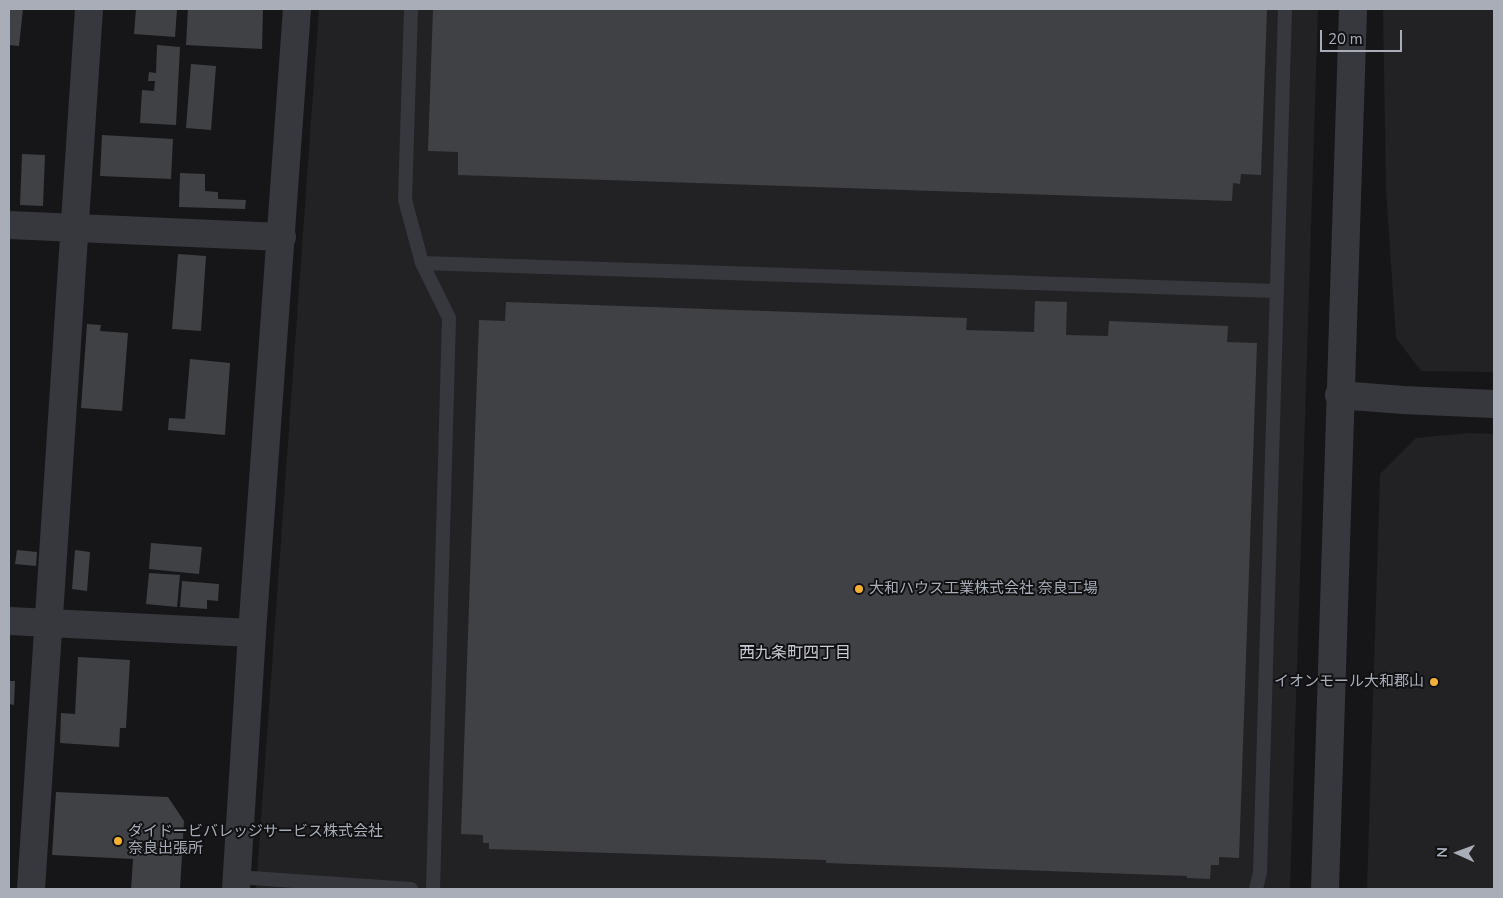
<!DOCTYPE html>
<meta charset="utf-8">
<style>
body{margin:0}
#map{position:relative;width:1503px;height:898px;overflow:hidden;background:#161618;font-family:"Nunito Sans",sans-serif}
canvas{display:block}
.frame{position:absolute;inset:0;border:10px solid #a8adb8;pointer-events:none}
.north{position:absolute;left:1433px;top:828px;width:50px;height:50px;-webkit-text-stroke:4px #111113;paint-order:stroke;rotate:272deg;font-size:14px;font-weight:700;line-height:20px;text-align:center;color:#a8adb8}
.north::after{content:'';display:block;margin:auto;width:18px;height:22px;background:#a8adb8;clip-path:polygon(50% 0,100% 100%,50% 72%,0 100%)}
.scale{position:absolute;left:1320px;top:30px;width:82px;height:22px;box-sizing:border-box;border:2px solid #a8adb8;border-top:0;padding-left:6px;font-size:15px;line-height:18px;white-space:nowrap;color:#a8adb8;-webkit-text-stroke:4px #111113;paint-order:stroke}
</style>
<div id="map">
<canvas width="1503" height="898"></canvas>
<div class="frame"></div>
<div class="north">N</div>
<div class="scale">20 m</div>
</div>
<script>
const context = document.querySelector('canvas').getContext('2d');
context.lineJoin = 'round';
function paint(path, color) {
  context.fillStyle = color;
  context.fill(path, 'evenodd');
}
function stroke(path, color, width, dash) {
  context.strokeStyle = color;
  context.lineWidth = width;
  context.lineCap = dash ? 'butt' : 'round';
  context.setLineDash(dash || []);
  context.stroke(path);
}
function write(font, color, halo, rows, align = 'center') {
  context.font = font + ' "Nunito Sans","Noto Sans JP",sans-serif';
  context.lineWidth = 4;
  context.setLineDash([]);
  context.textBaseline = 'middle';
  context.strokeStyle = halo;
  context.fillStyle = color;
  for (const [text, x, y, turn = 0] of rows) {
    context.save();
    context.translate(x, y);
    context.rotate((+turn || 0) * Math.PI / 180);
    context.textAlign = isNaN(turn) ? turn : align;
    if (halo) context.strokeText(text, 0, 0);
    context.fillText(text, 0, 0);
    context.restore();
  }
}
const built = new Path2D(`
 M319,9H1318L1290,889H256Z
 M1383,9H1494V372L1421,371L1396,338L1386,190Z
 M1470,433L1494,434V889H1367L1380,474L1416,438Z`);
const building = new Path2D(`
 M9,9H23L19,46L9,45Z
 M136,9H177L175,37L134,34Z
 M188,9H263L262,49L186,45Z
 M433,9H1267L1261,175L1241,174L1240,184L1233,183L1232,201L458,175V152L428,151Z
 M157,45L180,47L176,125L140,123L142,90L154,91L155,81H148L149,72L156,73Z
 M191,64L216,66L211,130L186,128Z
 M102,135L173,139L171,179L100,176Z
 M22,154L45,155L43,206L20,205Z
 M180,173L205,174V191L218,192V199L246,200L245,209L179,207Z
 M178,254L206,256L201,331L172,329Z
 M1035,301L1067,302L1066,335L1108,336L1109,321L1228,326L1227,342L1257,343L1239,858L1219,857V865H1211L1210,879L1187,878V876L826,863V860L489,849V843H483V835L461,834L479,320L505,321L506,302L967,318L966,330L1034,332Z
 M87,324L101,325L100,331L128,333L122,411L81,408Z
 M190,359L230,363L225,435L168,430L169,418L185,419Z
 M151,543L202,547L199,574L149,569Z
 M17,550L37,552L36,566L15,564Z
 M75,550L90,552L87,591L72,589Z
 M149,573L180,575L177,607L146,604Z
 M182,581L219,584L218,601L207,600V609L180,607Z
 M78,657L130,660L126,728H120L119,747L60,743L61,713L75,714Z
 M9,681H15L14,705L9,704Z
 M56,792L168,797L184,821L180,889H131L133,859L52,855Z`);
const service = new Path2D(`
 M411,9L405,200L422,263L449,318L433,889
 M422,263L1277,291
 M237,877L411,889
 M1256,889L1260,872L1285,9`);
const minor = new Path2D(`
 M9,225L282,237
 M9,621L252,633
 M31,889L89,9`);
const tertiary = new Path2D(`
 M1339,395L1403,400L1494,404
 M236,889L252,633L297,9
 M1325,889L1353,9`);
const markers = [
 [859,589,5,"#f2b134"],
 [1434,682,5,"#f2b134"],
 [118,841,5,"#f2b134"]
];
const poiNames = [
 ["大和ハウス工業株式会社 奈良工場",869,589],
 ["イオンモール大和郡山",1424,682,"right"],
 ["ダイドービバレッジサービス株式会社",128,832],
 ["奈良出張所",128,849]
];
const neighbourhoodNames = [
 ["西九条町四丁目",795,654]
];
paint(built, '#222225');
paint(building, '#404145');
stroke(service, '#37383d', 14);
stroke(minor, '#37383d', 28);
stroke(tertiary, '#37383d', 28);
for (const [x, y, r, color] of markers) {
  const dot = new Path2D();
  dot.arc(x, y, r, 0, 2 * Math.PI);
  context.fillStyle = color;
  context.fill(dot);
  stroke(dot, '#111113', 2);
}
write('15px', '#a8adb8', '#111113', poiNames, 'left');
write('16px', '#c9ccd4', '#111113', neighbourhoodNames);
</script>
